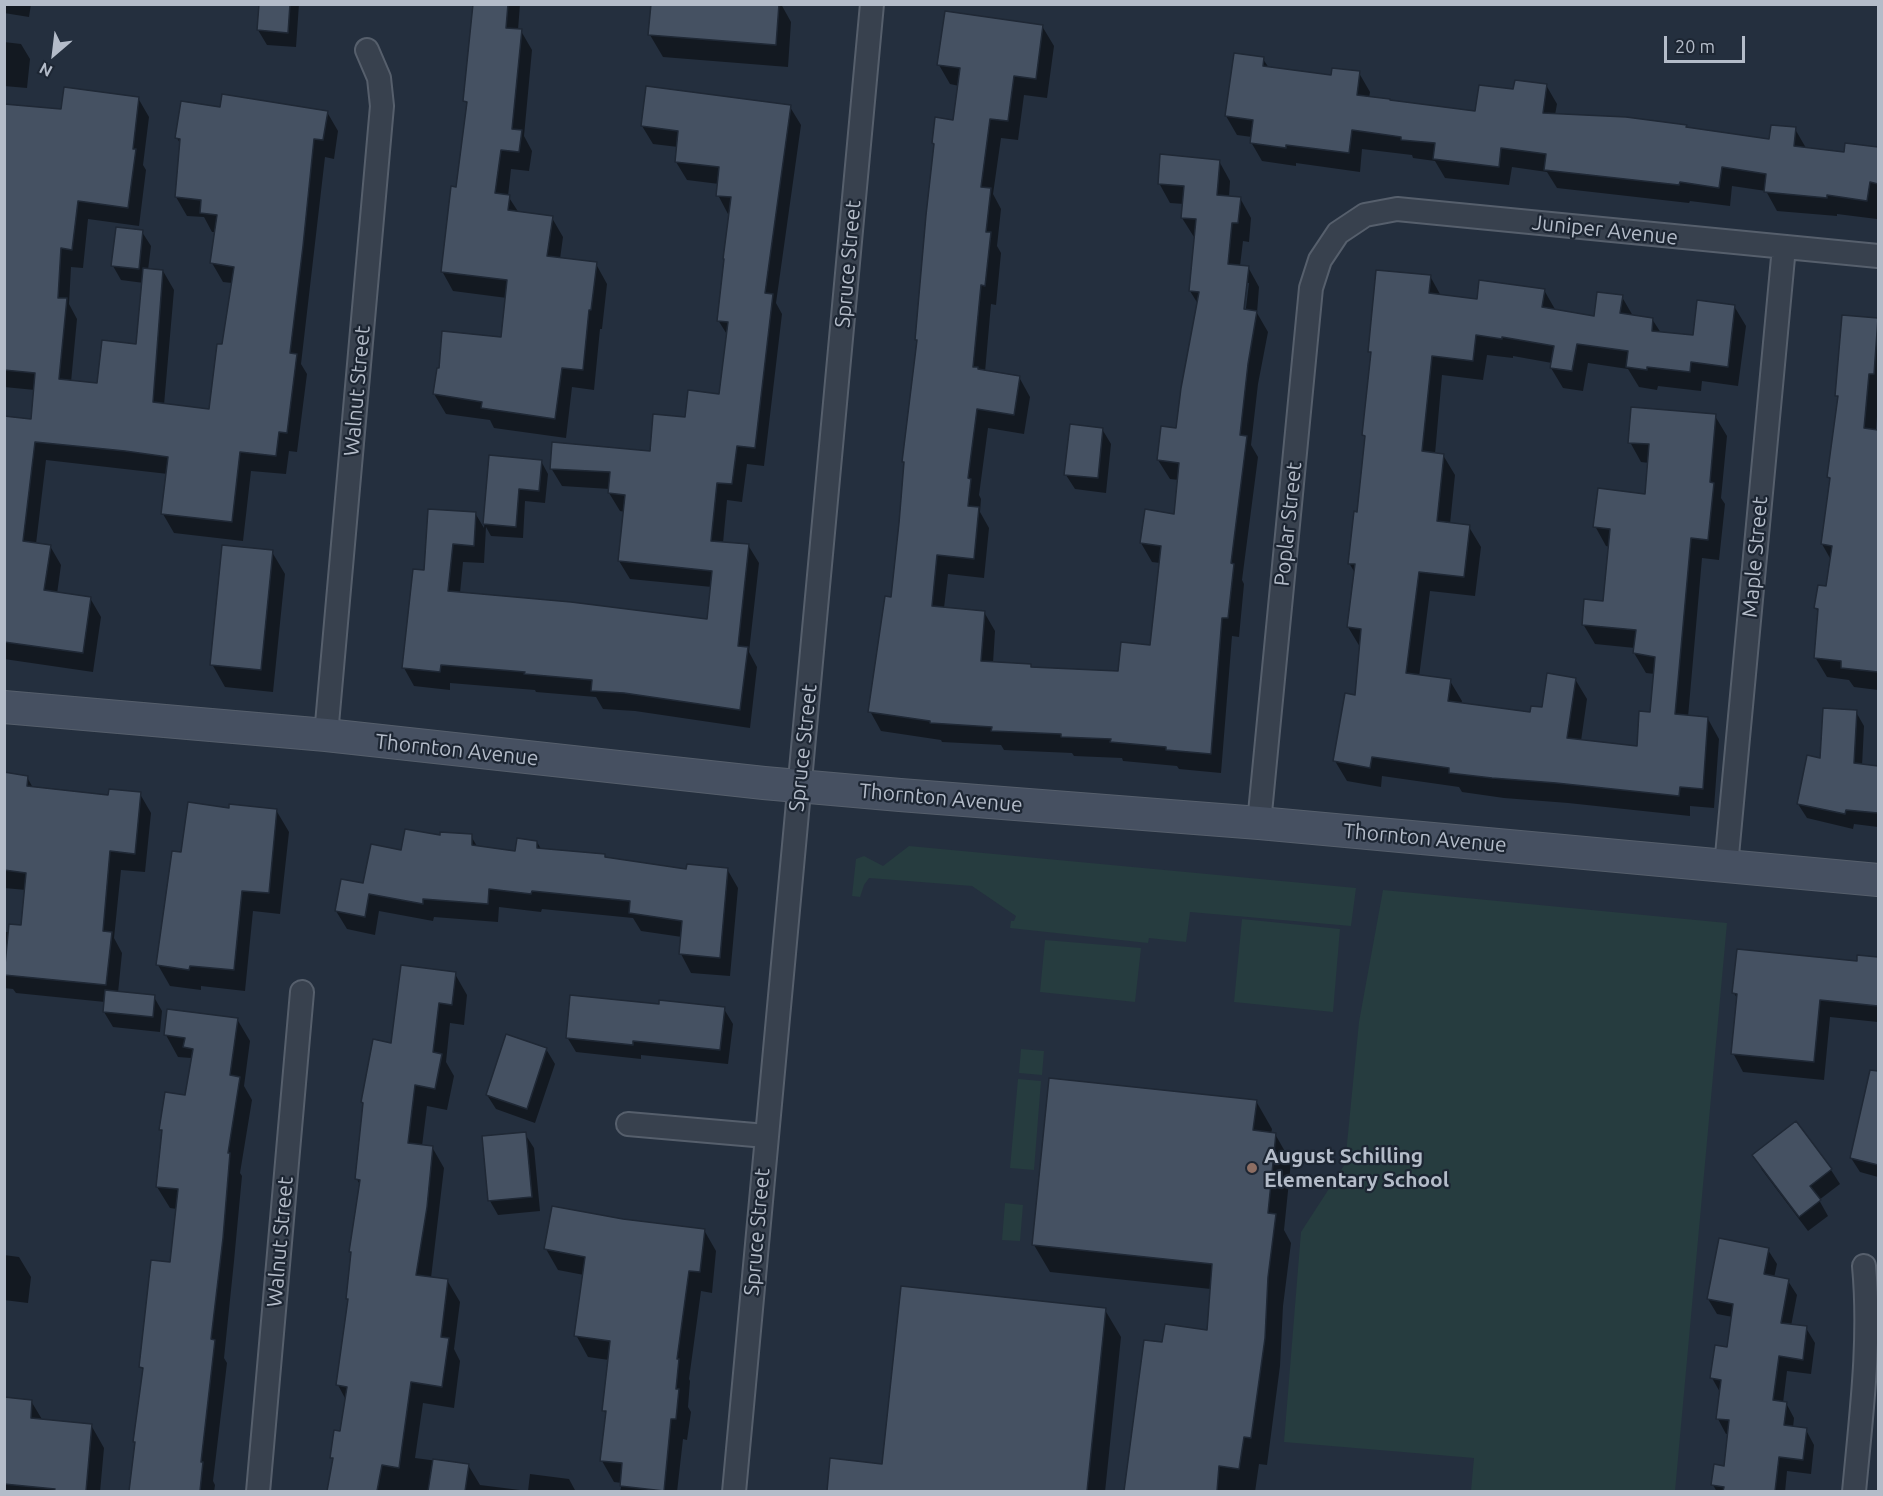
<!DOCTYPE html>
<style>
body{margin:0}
#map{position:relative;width:1883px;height:1496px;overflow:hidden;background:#242f3e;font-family:Ubuntu,sans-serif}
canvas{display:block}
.frame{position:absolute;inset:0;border:6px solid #b4bcc9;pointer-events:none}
.north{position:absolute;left:24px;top:24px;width:60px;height:60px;-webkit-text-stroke:4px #1d2633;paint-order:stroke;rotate:208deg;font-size:16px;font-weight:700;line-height:24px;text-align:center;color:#b4bcc9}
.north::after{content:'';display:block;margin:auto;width:21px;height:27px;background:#b4bcc9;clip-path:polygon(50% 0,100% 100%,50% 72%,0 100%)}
.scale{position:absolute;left:1664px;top:36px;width:81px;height:27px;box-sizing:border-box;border:3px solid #b4bcc9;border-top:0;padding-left:8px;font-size:18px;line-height:21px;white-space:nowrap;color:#b4bcc9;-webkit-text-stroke:4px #1d2633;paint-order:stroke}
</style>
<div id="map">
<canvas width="1883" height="1496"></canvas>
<div class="frame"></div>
<div class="north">N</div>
<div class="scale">20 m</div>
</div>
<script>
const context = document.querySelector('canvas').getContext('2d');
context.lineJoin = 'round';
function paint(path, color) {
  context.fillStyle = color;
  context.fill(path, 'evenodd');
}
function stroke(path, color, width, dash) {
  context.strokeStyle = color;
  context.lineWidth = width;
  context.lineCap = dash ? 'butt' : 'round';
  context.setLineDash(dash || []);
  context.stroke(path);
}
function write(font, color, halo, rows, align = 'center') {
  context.font = font + ' Ubuntu,sans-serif';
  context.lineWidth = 4.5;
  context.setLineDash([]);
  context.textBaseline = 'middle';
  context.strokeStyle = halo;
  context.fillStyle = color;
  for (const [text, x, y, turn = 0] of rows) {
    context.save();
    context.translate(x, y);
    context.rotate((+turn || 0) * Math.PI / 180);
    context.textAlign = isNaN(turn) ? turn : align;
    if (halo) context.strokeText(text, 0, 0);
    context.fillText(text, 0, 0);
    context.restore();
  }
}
const green = new Path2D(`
 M909,846L1356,888L1351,926L1190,912L1186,942L1149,938L1148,943L1010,928L1011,921H1014L1016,916L972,886L869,878L864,885L860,897L852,896L856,859L864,856L883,866Z
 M1383,890L1727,923L1675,1491H1471L1474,1458L1284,1442L1301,1232L1345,1164L1359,1022Z
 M1242,919L1340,929L1333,1012L1234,1002Z
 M1045,940L1141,948L1135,1002L1040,992Z
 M1021,1049L1044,1051L1042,1075L1019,1073Z
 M1018,1079L1041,1081L1034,1170L1010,1168Z
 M1005,1203L1023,1205L1020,1241L1002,1240Z`);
const shadow = new Path2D(`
 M4,4H31L29,17L4,13Z
 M260,4H299L296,47L267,45L258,30Z
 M475,4H520L518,30L521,31L532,50L524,136L532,151L529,171L511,169L508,196L519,213L552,218L563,237L560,259L596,264L607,284L602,329H600L594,390L572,387L566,438L494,428L490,420L446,414L434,394L440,370L502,339L507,298L453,291L442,271L457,189L468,106L465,101Z
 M652,4H781L791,22L788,67L663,57L650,35Z
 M1042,26L1054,46L1047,98L1024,95L1018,140L1001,138L993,194L1001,209L997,246L1001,253L996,305L991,304L985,372L1019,377L1030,397L1024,434L988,428L979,495L981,499L980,512L989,528L984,578L948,574L944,608L984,612L995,631L993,663L1030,665L1032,668L1119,672L1151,647L1160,563L1152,562L1141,543L1176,515L1179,480L1170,479L1158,460L1177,430L1198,304L1190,291L1196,237H1194L1182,218L1184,204L1170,203L1159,183L1219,161L1230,181L1229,197L1240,198L1251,218L1249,242L1243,241L1240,266L1248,267L1259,287L1257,313L1268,332L1258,384L1251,445L1258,457L1242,580L1244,584L1239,637L1232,636L1221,773L1179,769L1177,766L1123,761L1122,758L1074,756L1072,753L1004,750L1001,745L942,742L941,740L881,731L870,711L892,599L935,147L933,143L954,122L959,86L950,84L939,65ZM1246,283H1249L1245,316H1242Z
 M4,42L21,44L30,59L27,88L4,86Z
 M1263,59L1269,68L1332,77L1359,73L1370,92L1369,98L1477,112L1515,91L1546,85L1557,104L1555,115L1686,126L1687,129L1771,141L1795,129L1806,148L1845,153L1846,144L1878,149L1877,219L1837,214V216L1777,211L1766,191L1732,186L1730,206L1690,201L1689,203L1557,188L1547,172L1512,167L1509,185L1445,178L1435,161L1413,158L1412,155L1362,149L1360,172L1296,163V166L1262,161L1251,142L1252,137L1237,135L1226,116Z
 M138,98L149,117L143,165L146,170L139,226L88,219L83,268L71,267L69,304L77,319L71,382L99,385L138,346L144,283L121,280L113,266L142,232L151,246L148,270L163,271L174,290L164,405L210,411L223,346L232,283L223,282L212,263L216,232H212L204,217L187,216L176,197L181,145L177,138L221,108L327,112L338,131L334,159L325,157L301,364L307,374L297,452L289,451L286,474L251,471L243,541L174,533L163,514L168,474L46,460L36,544L50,546L61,565L57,594L90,598L101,617L93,672L4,659V418L32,421L35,390L4,387V105L63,110Z
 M790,107L801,125L776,303L782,314L764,466L747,464L742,502L727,500L723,543L748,545L759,563L749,652L757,667L750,728L635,711L603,709L596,697L536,692L535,690L450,683V690L414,686L404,668L425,572L475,513L484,528L490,457L541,461L548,474L545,503L525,501L523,538L491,536L486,527L484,563L463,562L460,593L708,621L712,587L630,579L619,561L625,512L620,511L609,493L610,489L562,486L551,468L652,453L686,419L720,396L728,336L718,320L730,214H728L718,195L719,184L687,180L676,162L678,147L653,144L642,126Z
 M1430,276L1441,296L1478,300L1544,290L1556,311L1595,318L1622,297L1633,316L1652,319L1661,333L1695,337L1734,306L1746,326L1738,386L1702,381L1701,391L1658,386L1657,390L1639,387L1628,369L1588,363L1583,391L1563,388L1551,368L1552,363L1513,356V358L1487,355L1483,380L1442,375L1435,454L1443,455L1455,475L1450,524L1469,527L1481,547L1475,596L1430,591L1419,677L1450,681L1462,701L1461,704L1532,714L1543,708L1575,679L1587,699L1581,741L1638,748L1652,714L1655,674L1646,673L1634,653L1635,648L1595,644L1583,624L1605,603L1610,547L1606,546L1595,526L1647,496L1649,463L1641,462L1630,442L1715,416L1727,436L1721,498L1725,504L1719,560L1702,558L1688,717L1708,719L1719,739L1714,808L1690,806V816L1568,803L1504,798L1462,792L1459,787L1382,776L1381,787L1347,781L1335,761L1357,697L1360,647L1348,627L1355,573L1349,563L1358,513L1366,439L1364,435L1372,355L1370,351Z
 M1843,316L1878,320V402L1876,431H1878V690L1854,687L1849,680L1827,677L1815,657L1819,615L1816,608L1827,588L1831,560L1822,544L1831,482L1828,477L1839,400L1836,395Z
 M1102,429L1111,444L1106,493L1075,489L1066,475Z
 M272,552L285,574L273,692L225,687L212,664Z
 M1856,712L1864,726L1862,766L1878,767V827L1854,824L1853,829L1807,818L1798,804L1822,760Z
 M27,777L33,788L109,796L140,794L151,813L145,872L121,870L114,938L122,953L118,993L154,997L162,1011L160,1032L113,1027L104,1012L105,1002L16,993L13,989L4,988V932H9L22,927L26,890L4,888V783Z
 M230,809L276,810L289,832L280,914L253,911L245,991L201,986V990L170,986L158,965L182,854Z
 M471,836L478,848L517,853L537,842L541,849L605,856L606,858L688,871L727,869L738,888L730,976L691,973L681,954L682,937L641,931L633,918L542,909L541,912L499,907L498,922L434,917L433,921L379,911L375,935L347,929L336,911L402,852L441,837Z
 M1859,957L1878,959V1022L1830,1017L1824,1080L1743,1072L1733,1053L1738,1000L1734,993L1858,963Z
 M455,974L467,995L464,1025L450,1023L446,1062L454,1076L447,1110L427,1106L422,1146L432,1147L444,1168L431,1278L447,1280L460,1302L454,1349L460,1361L454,1408L423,1403L415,1458L468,1465L480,1485L528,1491L530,1474L569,1479L576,1492H329L334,1461L332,1458L342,1432L346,1400L338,1385L349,1302L347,1299L352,1255L351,1252L360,1185L357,1179L364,1106L362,1102L392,1045Z
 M660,1006L724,1009L733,1024L728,1064L641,1055V1059L576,1052L567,1037Z
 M237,1019L250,1041L244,1086L252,1100L240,1173L242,1176L234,1261L224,1358L227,1363L213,1481L215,1485L214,1492H130L136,1445L134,1441L144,1372L141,1367L171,1264L177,1209L170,1208L157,1187L163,1134L161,1129L187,1097L192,1060L191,1058L178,1057L166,1035Z
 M546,1049L555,1064L535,1123L496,1109L487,1095Z
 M1256,1101L1272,1129L1271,1134H1275L1291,1162L1284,1230L1291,1243L1283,1306L1280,1366L1267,1465L1259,1464L1255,1492H1126L1145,1341L1163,1344L1208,1331L1211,1289L1050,1272L1034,1245Z
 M1862,1109L1878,1112V1177L1860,1172L1851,1158Z
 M1796,1123L1831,1170L1840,1184L1819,1200L1828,1216L1808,1231L1762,1170L1754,1155Z
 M525,1134L534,1148L540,1211L498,1215L490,1201Z
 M623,1221L704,1230L716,1251L712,1293L701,1291L689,1379L690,1381L688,1407L691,1412L687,1440L683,1439L677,1492H620L622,1483L614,1482L602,1461L607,1416L604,1411L609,1360L588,1357L576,1335L584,1275L558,1270L546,1249Z
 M1768,1250L1777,1264L1774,1278L1788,1281L1797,1295L1791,1326L1806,1328L1815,1343L1811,1374L1787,1371L1783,1403H1786L1794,1418L1793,1428L1806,1430L1814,1445L1811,1474L1787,1471L1785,1492H1717L1713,1485L1725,1467L1729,1434H1726L1718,1419L1721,1394L1712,1378L1729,1349L1733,1317L1717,1314L1708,1299Z
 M4,1255L19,1257L31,1277L28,1303L4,1300Z
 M1105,1310L1121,1337L1105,1492H828L831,1460L883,1465Z
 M4,1398L31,1401L43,1421L91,1425L104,1448L100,1492H4Z`);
const building = new Path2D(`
 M259,4H290L288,33L257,30Z
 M473,4H508L506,28L522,29L512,129L522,130L519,152L501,150L495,193L510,195L508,210L553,216L547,256L597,262L591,310H589L583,370L562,368L555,419L481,408L482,402L433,394L437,368H439L442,331L501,337L507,280L441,272L451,186L456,187L467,102L463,101Z
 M651,4H779L776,45L648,35Z
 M945,11L1043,25L1036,79L1014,76L1008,121L990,119L981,187L991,188L986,232H991L985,286L981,285L973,367H978V369L1020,376L1014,415L977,409L968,478L971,479L968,506L979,507L974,559L937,555L932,606L985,611L981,661L1031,664V667L1118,671L1121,642L1150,645L1161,546L1140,543L1145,509L1174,514L1179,463L1157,460L1161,426L1176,428L1181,388L1199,292L1189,291L1196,219L1181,218L1184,186L1158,184L1160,154L1220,160L1217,195L1241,197L1238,223H1232L1228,264L1249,266L1244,309L1257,311L1248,364L1240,435L1247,436L1231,563L1234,564L1228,618H1222L1211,754L1166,750V747L1110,742L1111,739L1061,737V734L991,731L992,727L930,723V721L868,712L885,596L891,597L899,523L904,462H902L917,340H915L926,215L934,144L932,143L935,117L953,120L960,68L937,65Z
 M1234,53L1264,57L1263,66L1331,75L1332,68L1360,71L1357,95L1390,99V100L1475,111L1479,85L1513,89L1515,80L1547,84L1543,113L1626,117L1687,125L1686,127L1769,139L1771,125L1796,127L1794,146L1844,152L1845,143L1878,147V184L1870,182L1867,201L1827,195V198L1764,192L1766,174L1722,167L1719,188L1680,182L1679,185L1544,170L1546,154L1501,148L1499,167L1433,159L1435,143L1401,140V137L1352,130L1349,153L1286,145V148L1250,143L1253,120L1225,116Z
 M646,86L791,105L765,293L773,294L755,448L737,446L732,484L717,483L711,541L749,544L738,646L748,647L740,710L624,693L591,691L592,680L524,674L525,672L441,665L440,672L402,668L413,569L424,570L428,509L476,512L474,546L453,544L448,591L571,602L707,619L712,571L618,561L625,495L608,493L610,472L550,469L552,442L650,451L653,414L685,417L688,390L719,394L728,322L717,321L724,259H723L731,197L716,196L719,167L675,162L678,131L641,126Z
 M64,87L139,97L133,149H136L128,208L78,201L72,250L61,248L58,298H67L59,379L97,383L102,340L136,344L143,268L163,270L153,402L209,409L217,344H222L234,267L210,263L217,215L200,213L201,200L175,197L180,139L175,138L181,101L220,107L222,94L328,111L323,140L314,139L303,246L290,353L297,354L287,433L279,432L276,456L240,452L232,522L161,514L168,457L125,451L35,442L23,541L51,545L44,590L91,597L83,653L4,642V416L31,419L35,373L4,370V104L61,109Z
 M116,227L143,230L139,269L111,266Z
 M1376,270L1431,275L1429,293L1477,299L1479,280L1545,289L1542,307L1594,316L1597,292L1623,295L1620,313L1653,318L1652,331L1693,335L1697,300L1735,305L1728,367L1691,362L1690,372L1647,367V370L1626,367L1628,351L1577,344L1572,371L1550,368L1554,346L1502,337V339L1476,335L1473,361L1432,356L1422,451L1444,454L1437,521L1470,525L1464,577L1419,572L1406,673L1451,679L1448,701L1530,712L1531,706L1542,707L1547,673L1576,678L1567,738L1637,746L1639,711L1650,712L1655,657L1633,653L1636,630L1582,625L1584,599L1603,601L1610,529L1593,527L1598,488L1645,494L1649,444L1628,443L1631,407L1716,414L1710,482L1714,483L1708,540L1691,538L1675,714L1708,717L1703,789L1680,787L1679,796L1556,783L1492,778L1449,773V768L1372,757L1370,768L1333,761L1345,693L1355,695L1361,629L1347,627L1355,564H1348L1354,511L1357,512L1365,436L1362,435L1371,352H1368Z
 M1842,315L1878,318L1874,374H1869L1864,428L1878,430V672L1841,668V661L1814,658L1818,609L1814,608L1818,585L1826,586L1832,546L1821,544L1830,478L1827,477L1838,396H1835Z
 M1070,424L1103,428L1098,478L1064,475Z
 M489,455L542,460L539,491L519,489L516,527L483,524Z
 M222,545L273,550L261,670L210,665Z
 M1823,708L1857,710L1854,763L1878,766V813L1846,810L1845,814L1797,804L1807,755L1820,758Z
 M4,772L28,776L27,786L108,795L109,789L141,792L135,854L110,851L103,931L112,932L106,985L4,975L9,924L21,925L26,873L4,870Z
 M188,802L229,808V804L277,809L269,893L242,891L234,970L190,966L189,970L156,965L172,851L181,852Z
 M405,829L440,835V832L472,834V845L515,851L517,838L537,841V848L605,854V857L686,869L687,864L728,868L720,958L679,954L682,921L629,913L630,901L532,891L531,894L489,889L488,904L423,899V904L369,894L365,917L335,911L341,879L363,883L371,844L401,850Z
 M1737,949L1857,961V955L1878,957V1006L1820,1000L1814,1062L1731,1054L1737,994L1732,993Z
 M401,965L456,972L452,1005L439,1003L433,1052L442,1054L435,1089L415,1085L408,1143L433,1146L427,1207L416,1275L448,1279L441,1337L449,1338L442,1387L411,1382L399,1468L382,1465L377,1491H327L333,1458H330L334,1430L340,1431L347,1387L336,1385L348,1299H346L351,1252H349L360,1180L355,1179L363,1103L361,1102L373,1039L391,1043Z
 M105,990L155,995L153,1017L103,1012Z
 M570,995L659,1004V1000L725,1007L720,1050L633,1041V1045L566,1038Z
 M167,1009L238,1018L230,1075L240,1077L228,1153H230L223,1238L211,1339L215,1340L201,1462H203L200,1491H129L135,1442H133L143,1368L139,1367L151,1260L170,1262L178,1189L156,1187L162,1130H159L165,1092L185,1095L193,1049L183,1047L185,1038L164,1035Z
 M506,1034L547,1048L527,1109L486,1095Z
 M1870,1070L1878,1071V1165L1850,1158Z
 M1049,1078L1257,1100L1253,1130L1276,1133L1268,1213L1276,1214L1268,1277L1265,1338L1251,1438L1244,1437L1239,1469L1219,1466L1217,1491H1124L1144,1340L1162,1342L1165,1324L1207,1330L1212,1264L1032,1245Z
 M1796,1121L1832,1169L1810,1186L1821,1200L1799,1217L1752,1155Z
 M526,1132L532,1197L488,1201L482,1136Z
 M552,1206L623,1219L705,1229L700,1272L689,1271L677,1359H679L676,1389H679L676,1419H671L664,1491L620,1486L622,1463L600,1461L606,1411H602L610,1341L574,1336L585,1257L544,1249Z
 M1719,1238L1769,1248L1764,1274L1789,1279L1781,1323L1807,1326L1803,1360L1779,1356L1773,1400L1787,1402L1784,1425L1807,1428L1803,1460L1779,1457L1775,1491H1723L1724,1487L1711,1485L1714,1464L1724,1466L1729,1420L1716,1419L1721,1380L1710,1378L1715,1345L1727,1347L1733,1304L1707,1299Z
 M901,1286L1106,1308L1087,1491H827L830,1458L882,1464Z
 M4,1397L32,1400L31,1418L92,1424L86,1491H54L55,1489L4,1484Z
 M433,1459L469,1464L465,1491H428Z`);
const minor = new Path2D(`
 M326,735L382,106L379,78L367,50
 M1259,823L1311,288L1320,260L1338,233L1365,215L1397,209L1878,256
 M1726,866L1784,247
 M628,1124L766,1136
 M258,1492L302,992
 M734,1492L872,4
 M1854,1492C1861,1416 1871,1341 1864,1266`);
const secondary = new Path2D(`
 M4,707L326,735L764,783L900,795L1259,823L1878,880`);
const markers = [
 [1252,1168,6,"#8d6e63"]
];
const streetNames = [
 ["Juniper Avenue",1605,230,6],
 ["Spruce Street",848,264,-85],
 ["Walnut Street",357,391,-85],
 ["Poplar Street",1288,524,-84],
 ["Maple Street",1755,557,-85],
 ["Spruce Street",803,748,-84],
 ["Thornton Avenue",457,750,6],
 ["Thornton Avenue",941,798,5],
 ["Thornton Avenue",1425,838,5],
 ["Spruce Street",757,1232,-85],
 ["Walnut Street",280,1242,-85]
];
const poiNames = [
 ["August Schilling",1264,1156],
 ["Elementary School",1264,1180]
];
paint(green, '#263c3f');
paint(shadow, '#0007');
paint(building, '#455162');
stroke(building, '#1f2835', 1.5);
stroke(minor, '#565f6c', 26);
stroke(secondary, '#565f6c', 34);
stroke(minor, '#38414e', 22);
stroke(secondary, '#465061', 32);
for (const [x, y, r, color] of markers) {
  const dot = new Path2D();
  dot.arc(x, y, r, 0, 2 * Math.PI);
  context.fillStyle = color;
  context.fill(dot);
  stroke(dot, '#1d2633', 2);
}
write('21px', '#b4bcc9', '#1d2633', streetNames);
write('bold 21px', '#b4bcc9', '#1d2633', poiNames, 'left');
</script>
